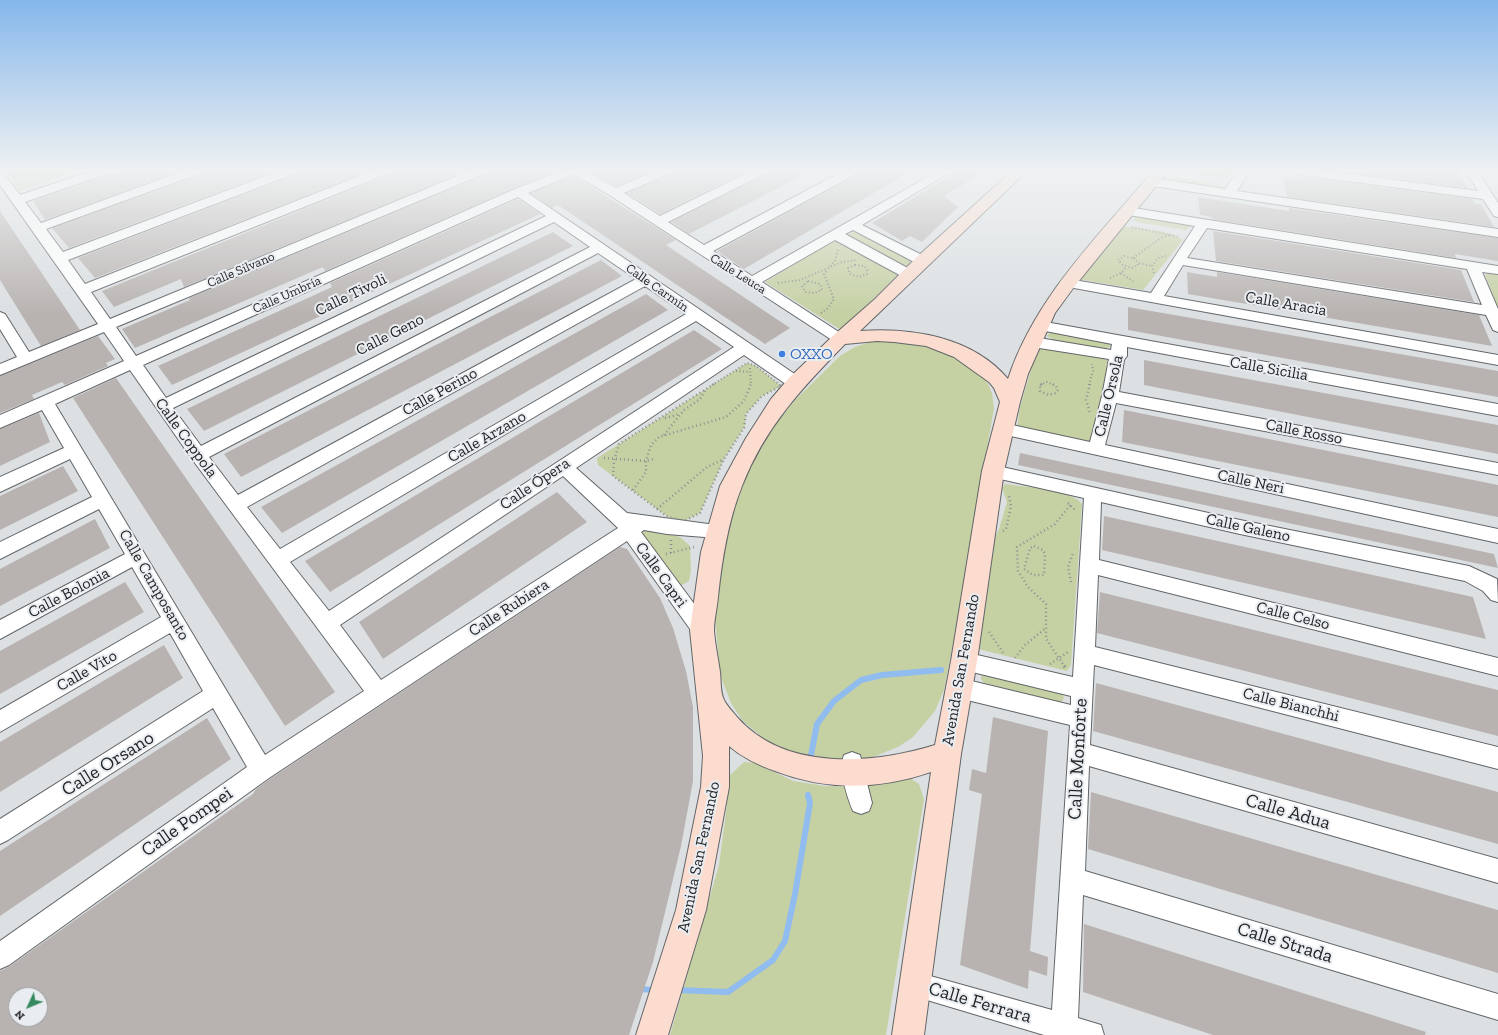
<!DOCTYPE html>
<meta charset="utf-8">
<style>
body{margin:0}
#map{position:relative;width:1498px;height:1035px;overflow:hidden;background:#dce0e3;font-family:"Zilla Slab",serif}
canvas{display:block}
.north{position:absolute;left:8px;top:987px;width:40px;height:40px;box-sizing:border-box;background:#e9edf1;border:1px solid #9a9d9f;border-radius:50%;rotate:226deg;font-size:11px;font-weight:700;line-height:16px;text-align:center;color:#232425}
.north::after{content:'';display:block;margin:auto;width:14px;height:18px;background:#348a5e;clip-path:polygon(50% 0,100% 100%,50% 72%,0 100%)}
</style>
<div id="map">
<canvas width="1498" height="1035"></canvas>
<div class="north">N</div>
</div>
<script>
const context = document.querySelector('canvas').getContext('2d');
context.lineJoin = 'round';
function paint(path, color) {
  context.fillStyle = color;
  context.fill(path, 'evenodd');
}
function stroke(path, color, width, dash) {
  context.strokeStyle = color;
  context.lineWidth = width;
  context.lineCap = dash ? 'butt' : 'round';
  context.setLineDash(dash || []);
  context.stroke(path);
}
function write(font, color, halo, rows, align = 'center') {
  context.font = font + ' "Zilla Slab",serif';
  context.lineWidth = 4;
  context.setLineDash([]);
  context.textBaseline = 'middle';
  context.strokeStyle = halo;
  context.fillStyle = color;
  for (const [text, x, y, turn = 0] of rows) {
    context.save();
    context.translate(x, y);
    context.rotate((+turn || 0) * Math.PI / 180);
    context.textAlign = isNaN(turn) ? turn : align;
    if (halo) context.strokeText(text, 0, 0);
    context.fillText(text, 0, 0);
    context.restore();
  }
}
const green = new Path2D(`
 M14,170H80L19,191L8,172Z
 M1170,170H1234L1227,179Z
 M1169,176L1221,185L1222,188L1168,181L1166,179Z
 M1137,216L1187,225L1190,227L1186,230L1137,222L1135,221L1134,218Z
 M1124,226C1141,229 1171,230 1183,240L1143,290L1078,279L1121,227Z
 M855,231L909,259L911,263L908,266H902L848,235Z
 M837,239L901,273L841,330L765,282Z
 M1489,272L1498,274V307L1485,275Z
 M1053,332L1109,343L1111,346L1106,349L1054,340L1047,336L1048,334Z
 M876,340L935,345L979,372L987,382L992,393L994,408L958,618L944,690L935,711L913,737L898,747L873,757L847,760L801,756L764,739L742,720L731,703L720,675L715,617L717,580L732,504L761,442L794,401L840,356L855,347Z
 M1042,346L1107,359L1110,367L1092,442L1017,428L1020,407L1037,350Z
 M747,363L756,366L781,386L762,396L746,414L745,426L724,459L700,513L684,521L668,517L598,465L597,458Z
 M1005,484C1023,487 1071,489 1082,504L1071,665L1067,671L978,649L993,542L999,529L1007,502L1002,488Z
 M643,527L680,537L690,546L691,571L689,581L682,585L673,584L635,533Z
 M982,671L1062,693L1064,698L1061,703L984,683L981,679Z
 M744,762L755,763L793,781L825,786L859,787L907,776L919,784L924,799L886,1035H670L719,865L727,805L729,776Z`);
const stream = new Path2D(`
 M810,760L817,724L834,701L861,680L882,675L941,670
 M638,989L656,990
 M676,990L728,992L773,960L785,941L795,894L810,803L808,795`);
const building = new Path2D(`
 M123,170H182L45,220L33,201Z
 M204,170H278L69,248L52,228L202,174Z
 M299,170H372L95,278L78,258L297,174Z
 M392,170H469L184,287L181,279L114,307L102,291L390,174Z
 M489,170H561L514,188L325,271L323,267L135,348L122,329L190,300L189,298L487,174Z
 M587,170H654L616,186Z
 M673,170H750L660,214L627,193L671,174Z
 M769,170H813L689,234L671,222L767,174Z
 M861,170H913L744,269L717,251L859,174Z
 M959,170H987L944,196L958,207L922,242L910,236L902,241L872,223Z
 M1328,170H1458L1467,188Z
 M574,176L676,240L666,245L790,328L765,344L558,205L552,208L531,193Z
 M1283,176L1305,179V177L1473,199L1475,204H1481L1494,227L1287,197Z
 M1198,197L1289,211V208L1498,238V261L1455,254L1456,258L1212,219V217L1200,215Z
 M518,199L540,214L172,385L158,366L332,287L330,283Z
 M0,211L80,330L41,346L0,280Z
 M1213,231L1461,270L1474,302L1216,261Z
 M553,232L573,246L204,431L187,409Z
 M601,260L622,276L241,477L224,454Z
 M1187,272L1217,277V272L1479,315L1492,346L1188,294Z
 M646,294L668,310L282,533L261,507Z
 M1128,307L1498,371V397L1128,330Z
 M694,330L722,349L330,592L305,561Z
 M98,336L115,359L106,363L108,366L65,385L62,382L32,395L34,399L0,413V376Z
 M1144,360L1498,425V454L1144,385Z
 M116,378L335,692L285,726L73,398Z
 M1124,410L1498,485V517L1122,442Z
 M39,413L50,442L0,466V429Z
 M1020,453L1494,554L1498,568L1018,465Z
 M63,466L78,491L0,530V496Z
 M557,492L587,522L383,659L359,622Z
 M1104,516L1473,597L1486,639L1102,550Z
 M95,519L110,548L0,606V569Z
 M620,547L627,549L660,598L673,628L686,671L693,707V781L681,846L653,962L629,1035H0V971L10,966L253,794L256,789L270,779ZM16,995H40V1019H16Z
 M125,582L144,612L0,694V651Z
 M1100,592L1498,690V736L1097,633Z
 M164,645L183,678L0,792V742Z
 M1096,683L1498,792V844L1093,731Z
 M993,717L1048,731L1030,951L1048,957L1047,976L1029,970L1028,989L960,965L982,794L969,790L972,769L986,773Z
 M207,718L231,759L0,916V851Z
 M1091,792L1498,910V973L1088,849Z
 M1084,924L1426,1032L1425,1035H1213L1083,992Z`);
const pathFar2 = new Path2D(`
 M1132,227L1179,237
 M1124,256L1136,259L1138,265L1132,268L1123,265L1118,260Z
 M1133,258L1161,238L1170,235
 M1139,263L1152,266
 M855,265L864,266L867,270V274L859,277L850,274L848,268Z
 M830,266L835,261L838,250
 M1121,273L1134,282
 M1154,273L1152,266L1158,258L1166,256
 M1110,278L1121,273L1126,267
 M808,281L820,284L822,290L814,293L805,292L802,286Z
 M778,283L800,280L842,262L857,260
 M821,313L828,308L834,299L824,274L827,270
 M750,368L751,385
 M736,371L750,372
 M712,385L747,363L756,366L780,385
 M1040,385L1047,382L1054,385
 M1089,385L1093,371L1092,364`);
const pathFar1 = new Path2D(`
 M714,384L619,444L614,461L613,476L668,517L684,521L700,513L724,459L744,428L746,414L762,396L781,386L779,384
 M1042,384L1040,385V391L1048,395L1056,393L1058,390L1056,386L1052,384
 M1090,384L1086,400L1090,413
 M665,418L680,414
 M664,435L684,410L700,399L705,391
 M604,458L646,461L654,459
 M633,490L646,472V461L651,445L659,437L726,417L744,401L751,384
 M1068,503L1076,511
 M657,509L707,467L724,459
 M1003,531L1006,529L1011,506L1009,496
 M671,540V554
 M1034,546L1043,550L1045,554L1044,575H1033L1024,569L1030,548Z
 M666,554L694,547
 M1071,582L1068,567L1073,553
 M989,632L1004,654
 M1015,658L1025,645L1046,628
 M1050,664L1068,652
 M1065,667L1046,639V604L1028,587L1018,571L1017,547L1055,524L1071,504`);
const path = new Path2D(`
 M1064,666L1065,667`);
const street = new Path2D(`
 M94,170H111L109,173L25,202L41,223L186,170H203L201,173L46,229L63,252L282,170H298L296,173L68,260L85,284L375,170H391L389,173L91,292L110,319L472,170H488L486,173L116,327L136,356L515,189L564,170H584L616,188L657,170H672L670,173L624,193L660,216L753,170H768L766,173L668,222L704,245L845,170H860L858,173L713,251L752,276L940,170H954L862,225L928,258L930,261L928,264H918L853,230L845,234L915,272L917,275L915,278H905L835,240L762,282L845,336L847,339L845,342L840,344L835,342L611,196L574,174L528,193L802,379L804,383L802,387L796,388L790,387L744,355L576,468L627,513L723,526L726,531L723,536L717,538L667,534L644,530L641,532L709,624L712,630L709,636L702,639L695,636L627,541L269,778L9,965L0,969V941L247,767L213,708L8,840L0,844V819L203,691L170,633L0,732V710L161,617L132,567L0,639V620L125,554L99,509L0,559V542L92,497L70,459L0,492V477L64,448L42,410L0,428V415L124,361L104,332L0,375V364L17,357L0,329V312L5,314L29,352L98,324L0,185V173L4,174L20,195ZM518,197L546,216L166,398L143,365ZM554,222L590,247L201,446L173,408ZM598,253L636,279L238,495L209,457ZM645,286L686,314L280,549L247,507ZM696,321L734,347L329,611L290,562ZM130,370L192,459L364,691L265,755L55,404ZM563,476L618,528L381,680L340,625Z
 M1238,170H1250L1237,191L1498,229V237L1153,186L1147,182L1153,178L1225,189Z
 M1288,170H1319L1478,191L1465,170H1477L1498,203V217L1494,216L1483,199L1294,174Z
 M1127,207L1498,266V274L1482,272L1498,309V332L1493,330L1486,315L1183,265L1164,296L1498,355V365L1063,286L1061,283L1063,280L1068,279L1151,293L1195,226L1123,214L1121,211ZM1207,228L1467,269L1482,305L1187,258Z
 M1040,321L1498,404V416L1127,347V356L1124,360L1119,392L1498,463V475L1116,403L1105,445L1498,529V543L997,433L995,429L997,425L1003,423L1090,442L1102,396L1109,359L1033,347L1028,345L1026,342L1028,339L1033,337L1111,350L1112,344L1035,329L1033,326L1035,323Z
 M993,465L1240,520L1469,566L1497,579L1498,602L1491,600L1483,591L1465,581L1240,534L1101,502L1099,560L1498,658V676L1098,575L1095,647L1498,747V769L1094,665L1090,745L1498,859V883L1089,766L1085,871L1498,994V1020L1083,895L1078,1018L1101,1025L1104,1035H1044L907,994L903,985L907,976L916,972L1052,1010L1070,725L959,698L952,695L949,688L952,681L959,678L1071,705V696L964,670L957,667L954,661L957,655L964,652L1073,677L1084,498L987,476L984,471L987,466Z
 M852,752L860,755L872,803L869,811L861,814L853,811C847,797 838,769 844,755Z`);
const secondary = new Path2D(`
 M0,170H15L13,173L0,176Z
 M1013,170H1028L860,331C911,327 973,337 1008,379C1035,297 1100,234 1154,170H1169L1074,287L1055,313L1028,374L1020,402L1004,471L977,661L961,754L924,1035H892L931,772C878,790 827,791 775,771C758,765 743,758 729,746V787L706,910L668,1035H636L676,910L701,787L703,756L690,630L701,552L720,486L746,438L771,399L789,378L834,335L875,299L917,257ZM877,341L894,342L926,346L954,357L989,382L994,388L1000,402L982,471L951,661L935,745C873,764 785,772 737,717C733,712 727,706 724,700C720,692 721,680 720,672C718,658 715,644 714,631C714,620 717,608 718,597C722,559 728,521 742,486C765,427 802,388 845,344Z`);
const markers = [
 [782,354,4,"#3f7fe0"]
];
const farStreetnames = [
 ["Calle Silvano",241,270,-23],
 ["Calle Leuca",738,274,32],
 ["Calle Carmín",657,288,35],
 ["Calle Umbría",287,295,-24]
];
const streetNames = [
 ["Calle Tivoli",351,295,-26],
 ["Calle Aracia",1286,304,10],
 ["Calle Geno",390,335,-27],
 ["Calle Sicilia",1269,369,10],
 ["Calle Perino",440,392,-29],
 ["Calle Orsola",1109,396,-77],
 ["Calle Rosso",1304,432,11],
 ["Calle Arzano",487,437,-30],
 ["Calle Coppola",186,438,54],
 ["Calle Neri",1251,482,12],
 ["Calle Ópera",535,484,-34],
 ["Calle Galeno",1248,528,12],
 ["Calle Capri",661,575,54],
 ["Calle Camposanto",154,585,60],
 ["Calle Bolonia",69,593,-28],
 ["Calle Rubiera",509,608,-33],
 ["Calle Celso",1293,616,14],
 ["Avenida San Fernando",961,670,-80],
 ["Calle Vito",87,671,-30],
 ["Calle Bianchhi",1291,705,14],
 ["Avenida San Fernando",699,857,-78]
];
const shopNames = [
 ["OXXO",790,354]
];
const nearStreetnames = [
 ["Calle Monforte",1078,759,-87],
 ["Calle Orsano",108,764,-32],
 ["Calle Adua",1288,812,16],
 ["Calle Pompei",187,822,-35],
 ["Calle Strada",1285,943,17],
 ["Calle Ferrara",980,1003,16]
];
paint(green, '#c5d0a3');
stroke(stream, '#90bcf0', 6);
paint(building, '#b8b3b1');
stroke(street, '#636669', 2);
stroke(secondary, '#636669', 2);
stroke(pathFar2, '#8d9092', 2, [1, 2.5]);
stroke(pathFar1, '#8d9092', 2.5, [1, 3]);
stroke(path, '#8d9092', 3.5, [1.5, 4]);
paint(street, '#fff');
paint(secondary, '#fbdcce');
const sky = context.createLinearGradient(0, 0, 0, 315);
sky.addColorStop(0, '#85b7eb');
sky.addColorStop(0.54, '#eff1f2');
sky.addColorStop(1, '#eff1f200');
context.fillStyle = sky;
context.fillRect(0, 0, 1498, 315);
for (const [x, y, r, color] of markers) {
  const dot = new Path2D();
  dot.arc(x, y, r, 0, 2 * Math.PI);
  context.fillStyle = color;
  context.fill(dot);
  stroke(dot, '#e9edf1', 1.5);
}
write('13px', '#232425', '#e9edf1', farStreetnames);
write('16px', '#232425', '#e9edf1', streetNames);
write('16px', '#366cbe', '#e9edf1', shopNames, 'left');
write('19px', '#232425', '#e9edf1', nearStreetnames);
</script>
